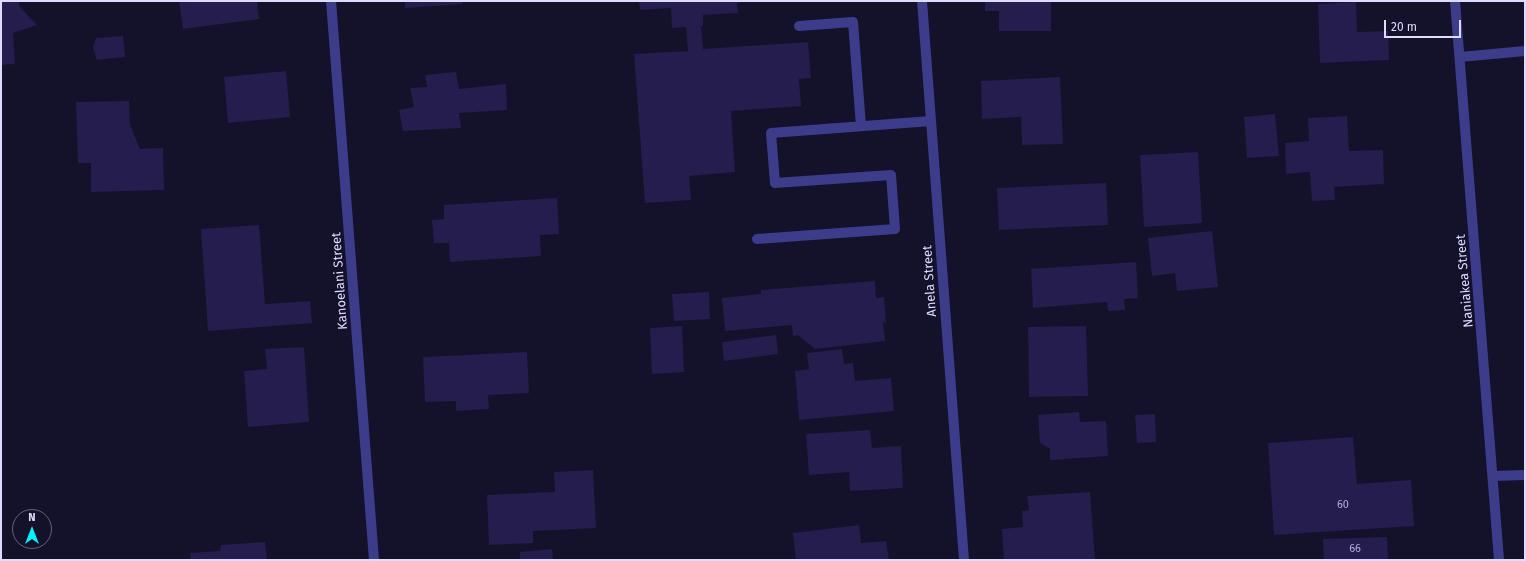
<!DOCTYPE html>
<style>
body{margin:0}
#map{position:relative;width:1526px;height:561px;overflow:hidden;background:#14112b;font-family:"Fira Sans",sans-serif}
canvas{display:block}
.frame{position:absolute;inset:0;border:2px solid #dedbff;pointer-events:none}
.north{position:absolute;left:12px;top:509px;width:40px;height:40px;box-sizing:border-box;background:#14112b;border:1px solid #656280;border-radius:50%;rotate:0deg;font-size:11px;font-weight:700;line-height:16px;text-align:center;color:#dedbff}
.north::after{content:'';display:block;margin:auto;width:14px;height:18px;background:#07f0ff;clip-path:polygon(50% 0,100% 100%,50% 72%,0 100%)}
.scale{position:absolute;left:1384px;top:20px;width:77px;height:18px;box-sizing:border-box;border:2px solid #dedbff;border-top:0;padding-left:5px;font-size:12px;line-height:14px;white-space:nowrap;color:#dedbff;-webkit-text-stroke:3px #14112b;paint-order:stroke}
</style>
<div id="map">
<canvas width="1526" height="561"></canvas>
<div class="frame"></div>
<div class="north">N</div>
<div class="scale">20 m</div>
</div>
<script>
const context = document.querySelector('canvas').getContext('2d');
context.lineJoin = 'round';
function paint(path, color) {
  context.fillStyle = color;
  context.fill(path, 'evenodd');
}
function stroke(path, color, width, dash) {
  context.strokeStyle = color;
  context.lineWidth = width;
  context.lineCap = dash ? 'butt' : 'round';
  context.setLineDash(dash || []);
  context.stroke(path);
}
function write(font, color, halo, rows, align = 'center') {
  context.font = font + ' "Fira Sans",sans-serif';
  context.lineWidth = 3;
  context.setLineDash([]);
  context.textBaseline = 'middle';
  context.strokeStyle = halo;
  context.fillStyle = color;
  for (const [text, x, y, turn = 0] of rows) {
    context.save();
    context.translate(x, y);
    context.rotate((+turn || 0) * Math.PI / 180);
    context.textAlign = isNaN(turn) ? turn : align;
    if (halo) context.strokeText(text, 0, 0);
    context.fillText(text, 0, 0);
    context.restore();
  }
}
const building = new Path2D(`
 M1,1H19V6L37,25L13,33L15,64L1,65Z
 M179,1H257L259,19L183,29Z
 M405,1H462L463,4L405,8Z
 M639,1H745V2L737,3L738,13L703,15V26H701L703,49L808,42L811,78L799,79L801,106L731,111L735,172L689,176L691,200L645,203L634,54L688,51L686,27L672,28L671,8L640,10Z
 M985,1H1051V31H999V11H985Z
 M1356,2L1357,32L1388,31L1389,60L1320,63L1318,4Z
 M123,36L125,57L97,60L93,48L96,38Z
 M286,71L290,117L228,123L224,77Z
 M456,72L459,89L506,84L507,110L459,113L461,128L403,131L399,110L414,107L410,88L427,87L425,75Z
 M1060,77L1063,144L1022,145L1021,117L982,119L981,81Z
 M129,101L130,125L140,149L163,148L164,190L91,192V163H78L76,102Z
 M1275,114L1279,156L1247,158L1244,117Z
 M1347,116L1349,151L1383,150L1384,184L1334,187L1335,200L1312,201L1310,172L1286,174L1285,143L1309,141L1308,118Z
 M1198,152L1202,223L1144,227L1140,155Z
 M1106,183L1108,225L999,230L997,188Z
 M557,198L559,234L540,235L541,256L450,262L449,243H434L432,220L444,219V205Z
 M259,225L265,304L310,301L312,323L208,331L201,229Z
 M1212,231L1218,287L1177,291L1175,273L1152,276L1148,238Z
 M1136,262L1138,298L1124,299L1125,310L1108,311L1107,302L1033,308L1031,269Z
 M875,281L876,298L884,297L886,323L883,322L885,341L815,349L798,335L793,336L792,325L725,331L722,298L761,294V290Z
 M709,292L710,319L674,321L672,294Z
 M682,326L684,372L652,374L650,328Z
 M1086,326L1088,396L1029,397L1028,327Z
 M776,335L778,354L724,361L722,342Z
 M304,347L309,422L248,427L244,371L267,369L265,349Z
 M842,349L844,364L853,363L855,381L891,378L894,411L799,420L795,371L809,369L807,353Z
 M527,352L529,393L488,395L489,409L456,411V401L425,402L423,357Z
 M1079,412L1080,422L1106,421L1108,456L1050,460V449L1040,443L1038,415Z
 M1155,414L1156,442L1137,443L1135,415Z
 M870,430L872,448L901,446L903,488L850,491L849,472L809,475L806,434Z
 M1353,437L1357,484L1411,480L1414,526L1274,535L1268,443Z
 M593,470L596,528L533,531V543L489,545L487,495L555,492L554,472Z
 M1090,492L1095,560H1004L1002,529L1023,527L1022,511L1029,510L1027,496Z
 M859,525L861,543L886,541L889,560H796L793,533Z
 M1387,537L1388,560H1324L1323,539Z
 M265,542L267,560H191L190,553L220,551L221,545Z
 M552,549L553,560H520V552Z`);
const service = new Path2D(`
 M799,26L853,22L861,126
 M757,239L895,229L891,175L775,183L771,133L931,121`);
const minor = new Path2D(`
 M331,1L374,560
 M922,1L964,560
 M1455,1L1499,560
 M1460,57L1525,51
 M1493,476L1525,475`);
const numberNames = [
 ["60",1343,505],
 ["66",1355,549]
];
const streetNames = [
 ["Kanoelani Street",340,281,-94],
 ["Anela Street",930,281,-94],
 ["Naniakea Street",1465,281,-95]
];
paint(building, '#241d4d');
stroke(service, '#3c3c8b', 10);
stroke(minor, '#3c3c8b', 10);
write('11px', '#b0acd2', null, numberNames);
write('13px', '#dedbff', '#14112b', streetNames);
</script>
